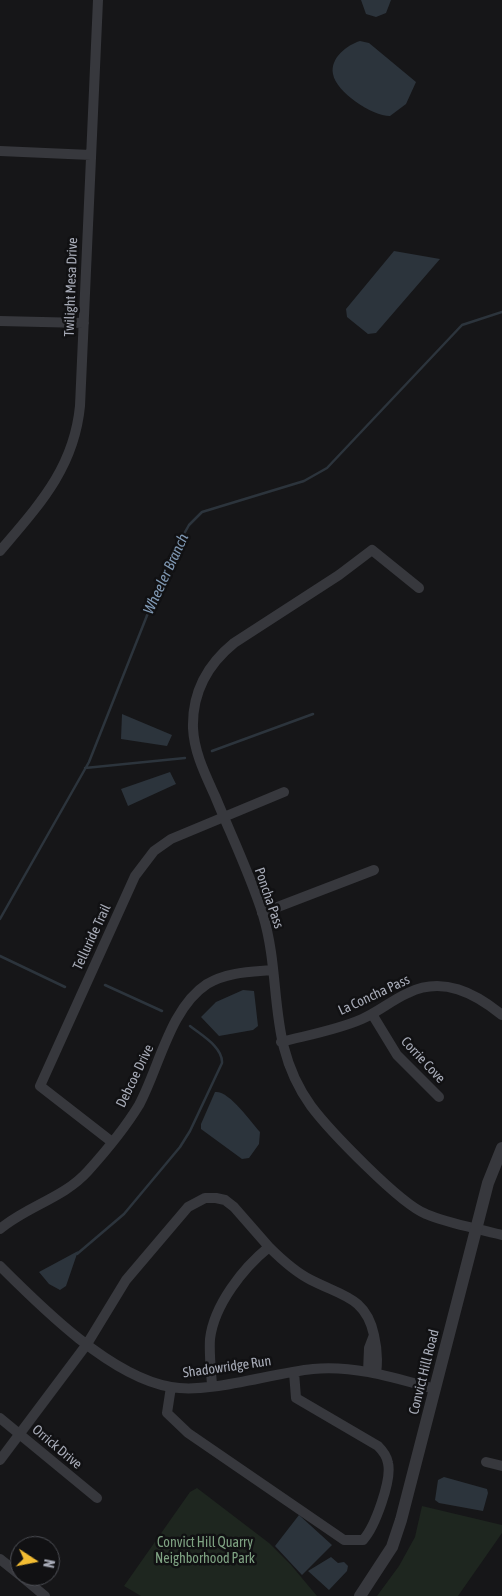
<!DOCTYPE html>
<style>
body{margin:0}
#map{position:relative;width:502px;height:1596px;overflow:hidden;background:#161618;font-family:"Asap Condensed",sans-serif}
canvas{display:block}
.north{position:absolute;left:10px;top:1536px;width:50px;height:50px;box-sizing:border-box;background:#111113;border:1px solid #4d4f55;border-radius:50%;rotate:101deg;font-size:14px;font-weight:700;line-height:20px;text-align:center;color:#a8acb8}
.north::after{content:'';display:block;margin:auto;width:18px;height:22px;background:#f3bd33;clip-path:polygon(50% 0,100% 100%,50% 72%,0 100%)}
</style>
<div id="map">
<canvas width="502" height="1596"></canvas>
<div class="north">N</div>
</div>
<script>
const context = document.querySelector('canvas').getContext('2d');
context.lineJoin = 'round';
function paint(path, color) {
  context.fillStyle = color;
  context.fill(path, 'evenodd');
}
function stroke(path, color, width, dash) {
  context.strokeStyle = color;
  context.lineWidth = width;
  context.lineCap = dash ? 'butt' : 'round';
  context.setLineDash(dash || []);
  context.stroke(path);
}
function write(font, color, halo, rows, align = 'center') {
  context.font = font + ' "Asap Condensed",sans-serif';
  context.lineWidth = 5;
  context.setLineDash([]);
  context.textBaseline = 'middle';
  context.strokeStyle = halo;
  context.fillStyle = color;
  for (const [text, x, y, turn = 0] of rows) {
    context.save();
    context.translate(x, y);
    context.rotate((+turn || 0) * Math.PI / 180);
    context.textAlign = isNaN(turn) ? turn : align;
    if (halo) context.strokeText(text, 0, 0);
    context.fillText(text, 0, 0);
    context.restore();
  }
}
const green = new Path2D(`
 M197,1488L269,1543L291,1565L317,1596H141L124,1586L190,1492Z
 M422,1506L502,1525V1533L458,1596H377L399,1566L415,1537Z`);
const water = new Path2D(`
 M361,0H391L386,13L376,17L366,14Z
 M360,41L369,43L416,82L406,104L390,116C372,116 336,92 333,74C330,58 347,45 360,41Z
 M394,251L440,259L376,333L368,334L347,317L346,309Z
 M122,714L172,735L167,746L121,739Z
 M170,772L176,784L128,806L121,789Z
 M243,990L254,991L258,1026L253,1030L219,1036L201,1017L216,1002Z
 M215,1092C229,1090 251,1122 260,1132L259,1144L249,1158L242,1159L201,1129V1124Z
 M78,1251L66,1286L60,1290L49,1284L39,1272Z
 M444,1477L487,1489L488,1493L483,1511L439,1503L435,1500L438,1480Z
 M299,1515L332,1545L302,1575L275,1546Z
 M331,1557L338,1563L344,1562L348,1566L347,1571L329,1590L308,1571Z`);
const stream = new Path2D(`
 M212,751L313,714
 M85,768L185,758
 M0,919L89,762L148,613L175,550L189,525L202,512L304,481L327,468L462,325L502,312
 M0,956L65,987
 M105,985L162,1011
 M77,1254L124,1214L180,1147L190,1131L222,1063C223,1047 201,1035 190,1026`);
const minor = new Path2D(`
 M0,151L91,155
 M0,321L84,323
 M0,551C39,505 74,468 80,406L98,0
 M419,588L372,550L339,575L234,643C207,665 192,693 193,728C194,752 205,774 215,796C231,835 250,874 263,915C283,982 266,1044 311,1106C329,1130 400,1204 426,1214C449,1224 477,1228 502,1235
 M262,913L374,870
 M372,1014L397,1055L439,1097
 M281,1042C308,1035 337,1030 362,1019C378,1012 392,1000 408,993C443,976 475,993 502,1015
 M112,1142L40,1086L135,876L154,851L171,839L284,792
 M0,1229C27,1206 64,1198 88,1171C106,1151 125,1128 139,1105C159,1068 170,1008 207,984C227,972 250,972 273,970
 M0,1266C42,1308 111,1377 171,1387C210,1394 271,1373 313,1369C355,1365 395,1378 435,1389
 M368,1372L369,1348L374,1335
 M212,1385C211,1370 209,1354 210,1339C214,1305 243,1268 269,1247C282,1260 295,1272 311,1280C342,1296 366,1297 374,1335C377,1348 378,1360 376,1373
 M171,1387L167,1413L188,1433L344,1540H363C375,1527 392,1480 388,1463C387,1456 383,1451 378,1446L296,1398L294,1372
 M0,1418L97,1498
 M0,1460L87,1344L126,1280L188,1207L205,1198H216L225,1200L234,1207L269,1247
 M486,1462L502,1466
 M0,1559L20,1575
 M21,1576L45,1596`);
const tertiary = new Path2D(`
 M360,1596L392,1547L401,1520L488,1183L502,1148`);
const streetNames = [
 ["Twilight Mesa Drive",71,287,-88],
 ["Poncha Pass",269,898,71],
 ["Telluride Trail",92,937,-65],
 ["La Concha Pass",374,995,-25],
 ["Corrie Cove",423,1060,47],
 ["Debcoe Drive",135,1076,-64],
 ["Shadowridge Run",227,1367,-8],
 ["Convict Hill Road",424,1372,-76],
 ["Orrick Drive",57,1447,40]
];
const parkNames = [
 ["Convict Hill Quarry",205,1543],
 ["Neighborhood Park",205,1559]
];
const waterNames = [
 ["Wheeler Branch",166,574,-65]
];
paint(green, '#1e261f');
paint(water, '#2c343c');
stroke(stream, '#2c343c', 2.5);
stroke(minor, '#37383d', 10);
stroke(tertiary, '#37383d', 12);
write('14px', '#a8acb8', '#111113', streetNames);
write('14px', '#7fa383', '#111113', parkNames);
write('italic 15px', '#7f98b3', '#111113', waterNames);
</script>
